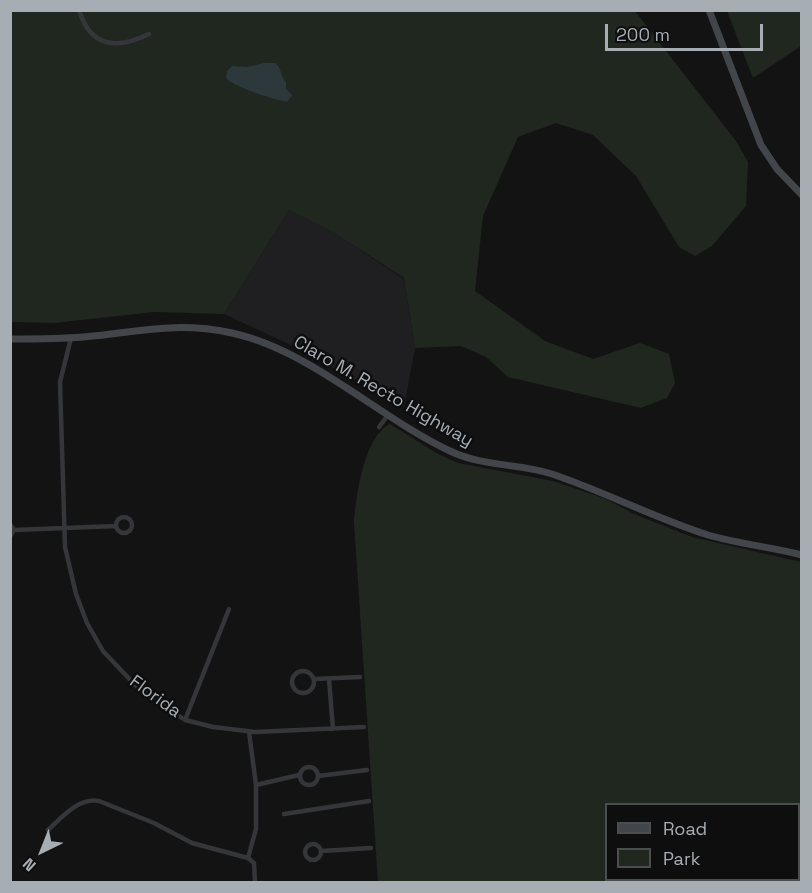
<!DOCTYPE html>
<style>
body{margin:0}
#map{position:relative;width:812px;height:893px;overflow:hidden;background:#131314;font-family:"Space Grotesk",sans-serif}
canvas{display:block}
.frame{position:absolute;inset:0;border:12px solid #a6adb3;pointer-events:none}
.legend{position:absolute;left:605px;top:803px;width:195px;height:78px;box-sizing:border-box;background:#0e0e0f;border:2px solid #4b4e51;margin:0;padding:8px 10px;list-style:none;font-size:18px;color:#a6adb3}
.legend li{display:flex;align-items:center;gap:12px;height:30px}
.legend b{width:30px;border:2px solid #4b4e51}
.north{position:absolute;left:12px;top:821px;width:60px;height:60px;-webkit-text-stroke:4px #0e0e0f;paint-order:stroke;rotate:223deg;font-size:16px;font-weight:700;line-height:24px;text-align:center;color:#a6adb3}
.north::after{content:'';display:block;margin:auto;width:21px;height:27px;background:#a6adb3;clip-path:polygon(50% 0,100% 100%,50% 72%,0 100%)}
.scale{position:absolute;left:605px;top:24px;width:158px;height:27px;box-sizing:border-box;border:3px solid #a6adb3;border-top:0;padding-left:8px;font-size:18px;line-height:21px;white-space:nowrap;color:#a6adb3;-webkit-text-stroke:4px #0e0e0f;paint-order:stroke}
</style>
<div id="map">
<canvas width="812" height="893"></canvas>
<div class="frame"></div>
<ul class="legend">
<li><b style="height:8px;background:#424549"></b>Road</li>
<li><b style="height:16px;background:#20271f"></b>Park</li>
</ul>
<div class="north">N</div>
<div class="scale">200 m</div>
</div>
<script>
const context = document.querySelector('canvas').getContext('2d');
context.lineJoin = 'round';
function paint(path, color) {
  context.fillStyle = color;
  context.fill(path, 'evenodd');
}
function stroke(path, color, width, dash) {
  context.strokeStyle = color;
  context.lineWidth = width;
  context.lineCap = dash ? 'butt' : 'round';
  context.setLineDash(dash || []);
  context.stroke(path);
}
function write(font, color, halo, rows, align = 'center') {
  context.font = font + ' "Space Grotesk",sans-serif';
  context.lineWidth = 5;
  context.setLineDash([]);
  context.textBaseline = 'middle';
  context.strokeStyle = halo;
  context.fillStyle = color;
  for (const [text, x, y, turn = 0] of rows) {
    context.save();
    context.translate(x, y);
    context.rotate((+turn || 0) * Math.PI / 180);
    context.textAlign = isNaN(turn) ? turn : align;
    if (halo) context.strokeText(text, 0, 0);
    context.fillText(text, 0, 0);
    context.restore();
  }
}
const built = new Path2D(`
 M289,210L334,233L404,279L415,348L404,407L295,347L224,314Z`);
const green = new Path2D(`
 M11,11H635L736,141L748,162L746,206L712,246L695,256L679,247L636,176L593,135L556,123L518,137L483,216L475,291L545,341L593,359L640,343L669,354L675,383L667,398L641,408L508,377L486,357L461,346L415,348L404,278L334,233L289,210L224,314L155,312L53,323L11,322Z
 M727,11H801V46L753,78Z
 M390,424L438,454L458,463L553,481L606,499L634,514L692,537L801,562V882H378L354,523C356,497 364,436 390,424ZM606,804H798V880H606Z`);
const water = new Path2D(`
 M264,63H275C282,68 280,76 286,82V89L292,95L288,101C280,103 230,85 226,78L227,71L232,66L248,67Z`);
const minor = new Path2D(`
 M79,10C91,49 118,49 149,34
 M71,338L60,382L65,547L76,594L87,623L103,651L136,686L185,720L213,727L255,732L364,727
 M379,427L388,415
 M116 525a8 8 0 1 1 16 0a8 8 0 1 1-16 0Z
 M10,524L14,530L10,537
 M14,530L116,526
 M292 682a11 11 0 1 1 22 0a11 11 0 1 1-22 0Z
 M314,679L360,677
 M329,679L333,729
 M185,720L229,609
 M300 776a9 9 0 1 1 18 0a9 9 0 1 1-18 0Z
 M318,776L367,770
 M256,785L299,775
 M284,814L369,801
 M48,830C62,817 79,797 99,801L154,823L192,843L248,858L254,863L255,882
 M305 852a8 8 0 1 1 16 0a8 8 0 1 1-16 0Z
 M321,851L371,848
 M248,858L256,829V785L249,732`);
const secondary = new Path2D(`
 M709,10L761,145L777,169L802,195
 M10,339C35,339 59,339 83,337C138,332 175,321 232,333C310,350 378,417 450,451C483,467 518,463 552,474C605,492 655,518 708,535C739,544 771,547 802,555`);
const streetNames = [
 ["Claro M. Recto Highway",383,392,30],
 ["Florida",155,697,36]
];
paint(built, '#1f1f21');
paint(green, '#20271f');
paint(water, '#2d383c');
stroke(minor, '#343639', 4.5);
stroke(secondary, '#424549', 7);
write('18px', '#a6adb3', '#0e0e0f', streetNames);
</script>
